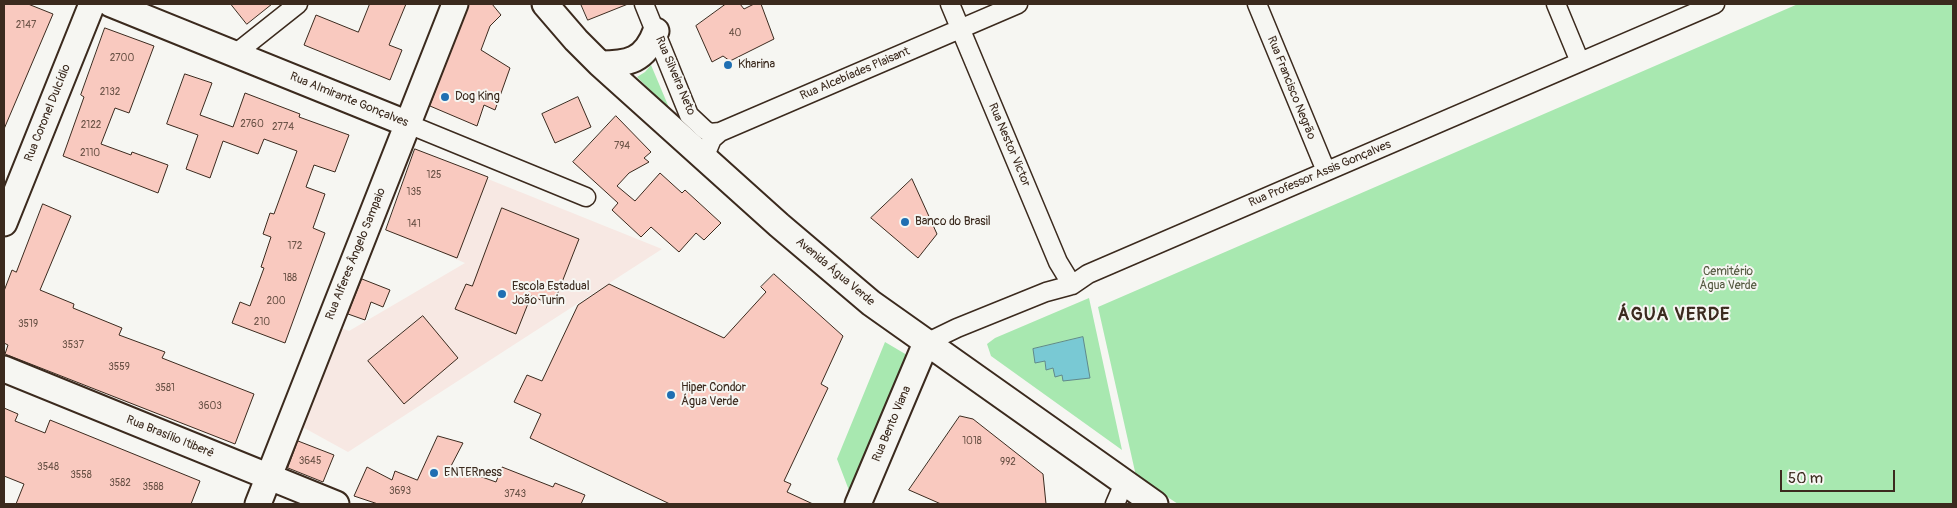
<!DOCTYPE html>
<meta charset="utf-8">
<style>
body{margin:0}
#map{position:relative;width:1957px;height:508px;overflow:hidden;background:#f6f6f2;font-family:Pangolin,sans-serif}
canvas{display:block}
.frame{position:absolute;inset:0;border:5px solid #3b2a1e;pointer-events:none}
.scale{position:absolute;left:1780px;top:470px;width:115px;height:22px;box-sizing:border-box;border:2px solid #3b2a1e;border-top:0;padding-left:6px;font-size:15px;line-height:18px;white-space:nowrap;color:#3b2a1e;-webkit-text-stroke:4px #f6f6f2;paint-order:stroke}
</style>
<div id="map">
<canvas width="1957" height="508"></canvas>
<div class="frame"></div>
<div class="scale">50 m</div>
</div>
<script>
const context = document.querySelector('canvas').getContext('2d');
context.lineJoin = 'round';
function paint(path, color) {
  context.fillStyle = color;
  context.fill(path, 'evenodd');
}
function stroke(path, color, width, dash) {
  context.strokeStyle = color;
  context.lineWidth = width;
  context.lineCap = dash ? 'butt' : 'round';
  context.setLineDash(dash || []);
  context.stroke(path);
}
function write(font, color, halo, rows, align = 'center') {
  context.font = font + ' Pangolin,sans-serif';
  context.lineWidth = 4;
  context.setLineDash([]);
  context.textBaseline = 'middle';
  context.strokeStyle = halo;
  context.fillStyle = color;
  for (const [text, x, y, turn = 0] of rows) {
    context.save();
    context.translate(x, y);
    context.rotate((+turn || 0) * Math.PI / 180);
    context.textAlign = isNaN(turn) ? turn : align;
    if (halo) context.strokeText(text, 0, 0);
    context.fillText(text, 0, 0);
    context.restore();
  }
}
const built = new Path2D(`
 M473,173L662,249L348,452L297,424L336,326L349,331L465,263L442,253Z`);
const green = new Path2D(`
 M1798,4H1953V504H1178L1136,476L1098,307Z
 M651,65L670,110L637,77L645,72Z
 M1089,298L1122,450L991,356L987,344L995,338ZM1045,361L1090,378L1062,375L1053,368L1046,370Z
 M885,342L907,355L850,493L837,459Z`);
const water = new Path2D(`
 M1083,337L1090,378L1063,381L1062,375L1055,377L1053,368L1046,370L1045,361L1035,363L1033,349Z`);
const building = new Path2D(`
 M4,4H28L53,14L4,129Z
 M231,4H272L247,24Z
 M370,4H406L389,45L402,50L390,80L304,45L316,15L358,32Z
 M469,4H492L501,15L490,26L481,50L510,68L495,110L484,105L477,126L430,106Z
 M581,4H628L588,20Z
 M726,4H740L744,9L754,4H761L774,39L730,61L723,56L712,62L696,26Z
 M105,28L154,46L129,113L115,108L101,144L131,155L132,152L168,165L158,193L63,156L84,97L81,95Z
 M185,74L212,83L200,115L233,127L245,93L300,114L299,117L349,135L335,172L314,165L306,187L325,194L313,228L325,233L285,343L232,323L240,302L250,306L264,268L261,267L271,237L263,234L270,213L274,214L297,151L264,139L258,154L223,141L210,178L186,169L198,135L167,124Z
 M578,97L591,127L555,143L542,114Z
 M616,116L651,152L644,158L649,162L629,173L617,186L635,201L660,173L682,193L685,190L721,223L704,240L696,233L679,252L651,227L641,237L612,210L618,203L573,162Z
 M415,149L488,177L457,258L386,230Z
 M912,179L937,234L918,258L871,218Z
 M43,204L71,216L40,290L74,304L73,308L122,328L119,335L165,352L162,358L254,394L235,444L5,354L8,345L4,343V291L12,270L16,272Z
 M502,208L579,239L553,305L531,296L516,334L455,309L466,284L472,286Z
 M774,274L843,336L821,384L828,388L784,481L791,484L787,492L813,504H670L530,438L541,414L514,402L527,375L542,381L578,305L609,284L724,338L766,292L761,287Z
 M362,279L390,290L383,307L371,302L365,320L348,314Z
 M423,316L458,358L404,404L368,361Z
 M4,408L18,414L15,421L45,433L50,420L200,481L191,504H16L24,484L4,476Z
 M960,416L973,419L1043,474L1046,504H941L909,490Z
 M438,436L463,443L451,466L496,482L502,467L553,487L555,483L585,495L581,504H378L354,496L367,467L392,480L395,471L417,480Z
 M298,441L334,455L323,482L288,468Z`);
const street = new Path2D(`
 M644,4L689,115L705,130L710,133L720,132
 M950,4L1058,262L1072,285
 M1257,4L1326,171
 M1556,4L1580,62
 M235,54L298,4
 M408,124L586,197
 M704,158L712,139L720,132L1018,4
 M926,343L957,328L1046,292L1072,285L1088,274L1715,4
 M1115,504L1124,483`);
const secondary = new Path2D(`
 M111,4L408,124
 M545,4L576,40L600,64L779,225L871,303L1155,504
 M600,64C628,64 645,61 656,31
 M4,223L92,4
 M4,369L336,504
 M258,504L455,4
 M858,504L926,343`);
const markers = [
 [728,65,5,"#1f6fb2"],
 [445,97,5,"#1f6fb2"],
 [905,222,5,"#1f6fb2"],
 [502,294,5,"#1f6fb2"],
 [671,395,5,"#1f6fb2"],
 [434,473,5,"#1f6fb2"]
];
const numberNames = [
 ["2147",26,25],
 ["40",735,33],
 ["2700",122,58],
 ["2132",110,92],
 ["2760",252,124],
 ["2122",91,125],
 ["2774",283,127],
 ["794",622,146],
 ["2110",90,153],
 ["125",434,175],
 ["135",414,192],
 ["141",414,224],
 ["172",295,246],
 ["188",290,278],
 ["200",276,301],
 ["210",262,322],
 ["3519",28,324],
 ["3537",73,345],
 ["3559",119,367],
 ["3581",165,388],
 ["3603",210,406],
 ["1018",972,441],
 ["3645",310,461],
 ["992",1008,462],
 ["3548",48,467],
 ["3558",81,475],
 ["3582",120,483],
 ["3588",153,487],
 ["3693",400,491],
 ["3743",515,494]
];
const poiNames = [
 ["Kharina",738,65],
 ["Dog King",455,97],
 ["Banco do Brasil",915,222],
 ["Escola Estadual",512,287],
 ["João Turin",512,301],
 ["Hiper Condor",681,388],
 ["Água Verde",681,402],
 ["ENTERness",444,473]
];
const streetNames = [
 ["Rua Alcebíades Plaisant",855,74,-23],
 ["Rua Silveira Neto",675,76,67],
 ["Rua Francisco Negrão",1291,88,68],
 ["Rua Almirante Gonçalves",349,100,22],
 ["Rua Coronel Dulcídio",48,113,-68],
 ["Rua Nestor Victor",1009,145,67],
 ["Rua Professor Assis Gonçalves",1320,174,-23],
 ["Rua Alferes Ângelo Sampaio",356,254,-68],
 ["Avenida Água Verde",835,272,40],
 ["Rua Bento Viana",892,424,-67],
 ["Rua Brasílio Itiberê",170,437,22]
];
const parkNames = [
 ["Cemitério",1728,272],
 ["Água Verde",1728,286]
];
const districtNames = [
 ["ÁGUA VERDE",1674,315]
];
paint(built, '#f7e8e3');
paint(green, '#a8e8b0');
paint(water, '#79c9d4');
stroke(water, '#60898b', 1);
paint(building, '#f9c9bf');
stroke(building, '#3b2a1e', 1);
stroke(street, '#3b2a1e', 21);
stroke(secondary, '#3b2a1e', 29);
stroke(street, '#f6f6f2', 18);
stroke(secondary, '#f6f6f2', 25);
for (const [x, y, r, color] of markers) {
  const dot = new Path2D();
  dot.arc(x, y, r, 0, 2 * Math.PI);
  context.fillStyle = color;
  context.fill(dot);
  stroke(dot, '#f6f6f2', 2);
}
write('10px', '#6a5246', null, numberNames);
write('12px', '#3b2a1e', '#f6f6f2', poiNames, 'left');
write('12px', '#3b2a1e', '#f6f6f2', streetNames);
write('12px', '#565a42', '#f6f6f2', parkNames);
context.letterSpacing = '1px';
write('bold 18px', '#3b2a1e', '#f6f6f2', districtNames);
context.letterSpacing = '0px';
</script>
